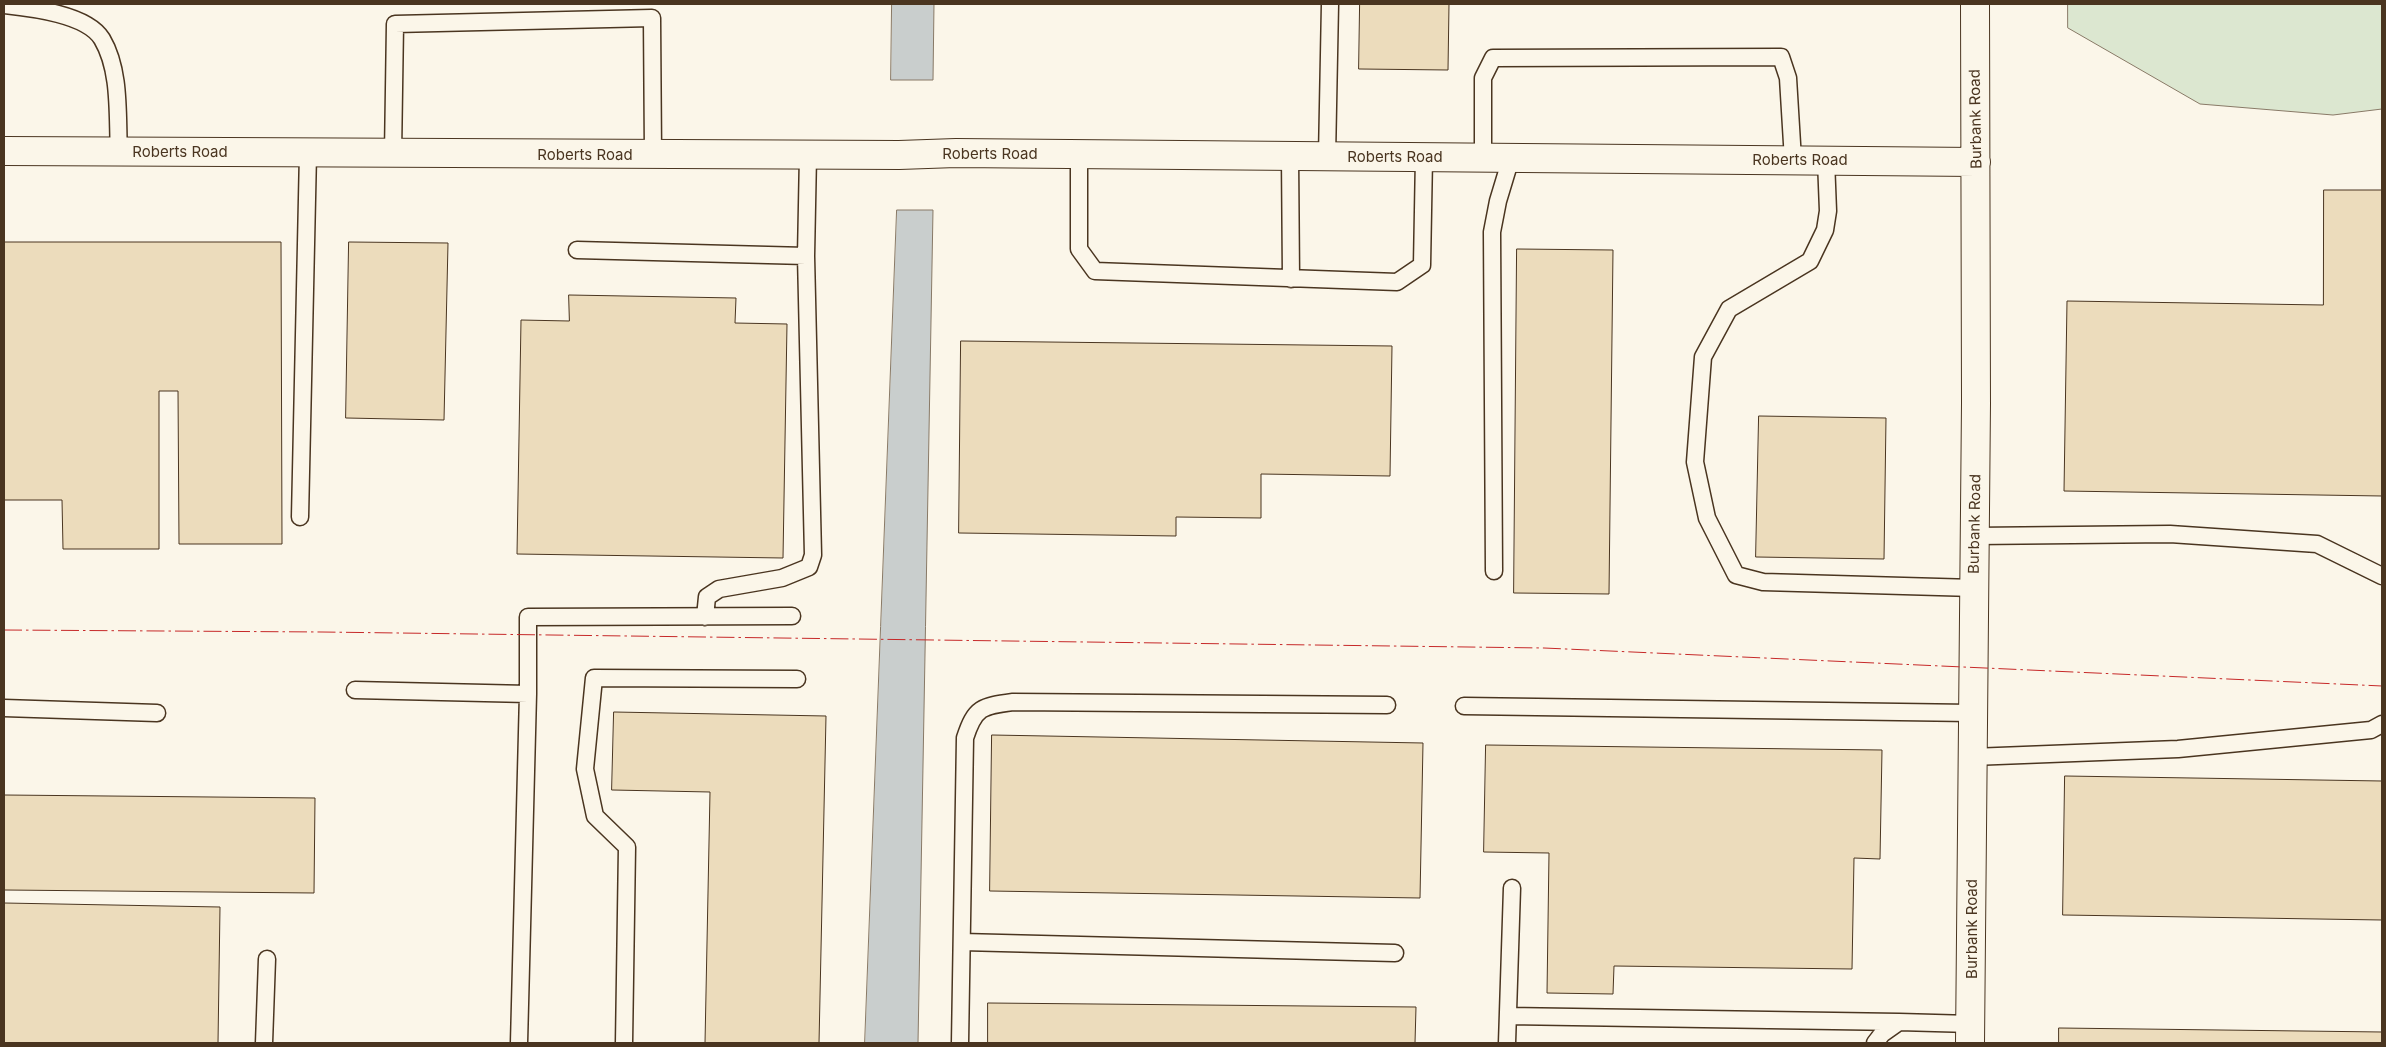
<!DOCTYPE html>
<style>
body{margin:0}
#map{position:relative;width:2386px;height:1047px;overflow:hidden;background:#fbf6e9;font-family:Inter,sans-serif}
canvas{display:block}
.frame{position:absolute;inset:0;border:5px solid #4a3520;pointer-events:none}
</style>
<div id="map">
<canvas width="2386" height="1047"></canvas>
<div class="frame"></div>
</div>
<script>
const context = document.querySelector('canvas').getContext('2d');
context.lineJoin = 'round';
function paint(path, color) {
  context.fillStyle = color;
  context.fill(path, 'evenodd');
}
function stroke(path, color, width, dash) {
  context.strokeStyle = color;
  context.lineWidth = width;
  context.lineCap = dash ? 'butt' : 'round';
  context.setLineDash(dash || []);
  context.stroke(path);
}
function write(font, color, halo, rows, align = 'center') {
  context.font = font + ' Inter,sans-serif';
  context.lineWidth = 4;
  context.setLineDash([]);
  context.textBaseline = 'middle';
  context.strokeStyle = halo;
  context.fillStyle = color;
  for (const [text, x, y, turn = 0] of rows) {
    context.save();
    context.translate(x, y);
    context.rotate((+turn || 0) * Math.PI / 180);
    context.textAlign = isNaN(turn) ? turn : align;
    if (halo) context.strokeText(text, 0, 0);
    context.fillText(text, 0, 0);
    context.restore();
  }
}
const green = new Path2D(`
 M2068,4H2382V109L2333,115L2200,104L2068,28Z`);
const water = new Path2D(`
 M892,4H934L933,80H891Z
 M897,210H933L918,1043H865Z`);
const building = new Path2D(`
 M1360,4H1449L1448,70L1359,69Z
 M2324,190H2382V496L2064,491L2067,301L2323,305Z
 M4,242H281L282,544H179L178,391H159V549H63L62,500H4Z
 M349,242L448,243L444,420L346,418Z
 M1517,249L1613,250L1609,594L1514,593Z
 M569,295L736,298L735,323L787,324L783,558L517,554L521,320L569,321Z
 M961,341L1392,346L1390,476L1261,474V518L1176,517V536L959,533Z
 M1759,416L1886,418L1884,559L1756,557Z
 M614,712L826,716L819,1043H705L710,792L612,790Z
 M992,735L1423,743L1420,898L990,891Z
 M1486,745L1882,750L1880,859L1854,858L1852,969L1614,966L1613,994L1547,993L1549,853L1484,852Z
 M2065,776L2382,781V920L2063,915Z
 M4,795L315,798L314,893L4,890Z
 M4,903L220,907L218,1043H4Z
 M988,1003L1416,1007L1415,1043H988Z
 M2059,1028L2382,1032V1043H2059Z`);
const lane = new Path2D(`
 M4,5C31,8 87,14 102,39C121,71 117,116 119,152
 M393,154L395,24L652,18L653,155
 M1079,154V249L1095,271L1397,282L1422,265L1424,157
 M1290,156L1291,279
 M1327,157L1330,4
 M1483,158V78L1493,58L1781,57L1788,78L1793,160
 M1826,160L1828,211L1825,230L1810,261L1729,309L1703,357L1695,462L1707,518L1736,575L1763,582L1974,588
 M577,250L806,256L808,155
 M300,517L308,153
 M1974,536L2170,534L2317,544L2382,576
 M1494,571L1492,232L1498,201L1511,158
 M705,617L707,597L719,589L782,578L809,567L813,555L806,256
 M355,690L528,694
 M1464,706L1972,713
 M4,708L157,713
 M1972,757L2178,749L2371,730L2382,724
 M962,942L1395,953
 M1508,1016L1899,1022
 M264,1043L267,959
 M519,1043L528,694V617L792,616
 M624,1043L627,847L595,816L585,769L594,678L797,679
 M960,1043L965,738C975,707 982,706 1013,702L1387,705
 M1507,1043L1512,888
 M1875,1043L1882,1034L1899,1022L1971,1024`);
const street = new Path2D(`
 M4,151L899,155L956,153L1976,162
 M1970,1043L1976,403L1975,4`);
const power = new Path2D(`
 M4,630L322,632L1544,648L2382,686`);
const streetNames = [
 ["Burbank Road",1976,119,-91],
 ["Roberts Road",180,152],
 ["Roberts Road",990,154],
 ["Roberts Road",585,155],
 ["Roberts Road",1395,157],
 ["Roberts Road",1800,160],
 ["Burbank Road",1975,524,-89],
 ["Burbank Road",1972,929,-90]
];
paint(green, '#dce7d0');
stroke(green, '#887966', 1);
paint(water, '#c9cecd');
stroke(water, '#887966', 1);
paint(building, '#ecdcbc');
stroke(building, '#4a3520', 1);
stroke(lane, '#4a3520', 19);
stroke(street, '#4a3520', 30);
stroke(lane, '#fbf6e9', 16);
stroke(street, '#fbf6e9', 28);
stroke(power, '#c62828', 1, [18, 4, 2.5, 4]);
write('15px', '#4a3520', '#fbf6e9', streetNames);
</script>
